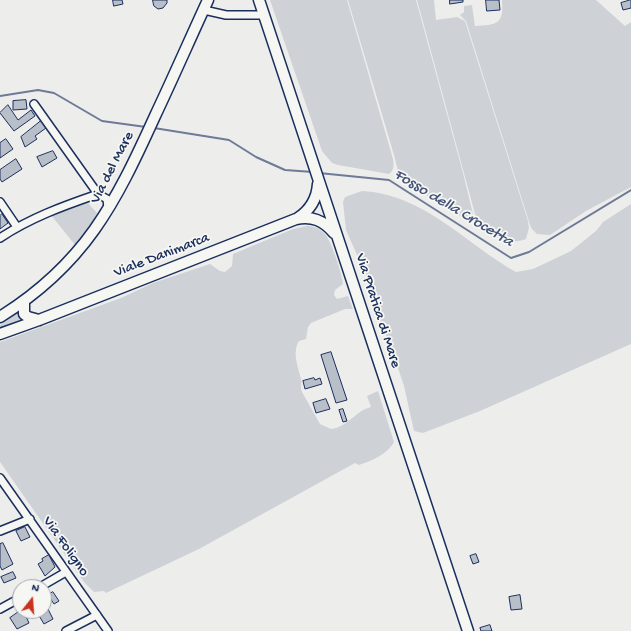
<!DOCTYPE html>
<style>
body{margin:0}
#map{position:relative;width:631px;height:631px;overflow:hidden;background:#edeeec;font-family:"Gochi Hand",sans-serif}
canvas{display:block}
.north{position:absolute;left:12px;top:579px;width:40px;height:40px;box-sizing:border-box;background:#f6f6f2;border:1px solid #9ea6b7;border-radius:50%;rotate:17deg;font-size:11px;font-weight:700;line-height:16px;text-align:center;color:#1b2f5e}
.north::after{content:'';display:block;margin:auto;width:14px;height:18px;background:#c8321e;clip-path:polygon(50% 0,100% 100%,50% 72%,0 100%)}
</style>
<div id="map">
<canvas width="631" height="631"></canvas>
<div class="north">N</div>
</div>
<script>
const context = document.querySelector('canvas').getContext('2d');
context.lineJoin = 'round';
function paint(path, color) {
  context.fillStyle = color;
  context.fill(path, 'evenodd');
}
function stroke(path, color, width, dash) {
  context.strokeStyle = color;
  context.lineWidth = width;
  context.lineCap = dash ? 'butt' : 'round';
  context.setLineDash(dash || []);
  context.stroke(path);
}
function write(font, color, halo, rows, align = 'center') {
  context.font = font + ' "Gochi Hand",sans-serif';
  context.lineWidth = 3.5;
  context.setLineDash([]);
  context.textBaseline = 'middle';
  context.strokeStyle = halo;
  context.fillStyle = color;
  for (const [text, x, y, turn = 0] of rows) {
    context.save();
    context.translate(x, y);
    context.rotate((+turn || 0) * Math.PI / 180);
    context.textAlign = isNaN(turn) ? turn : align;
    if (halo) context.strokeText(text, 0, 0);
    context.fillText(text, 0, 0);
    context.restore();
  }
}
const green = new Path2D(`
 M270,0H347L393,159C394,166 394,170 389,174L338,165L332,163L322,151Z
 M348,0H416L463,173L473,214L471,223L400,179L394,155Z
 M417,0H434L436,20L457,17L465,21L528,221L529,228L526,239C509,246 491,236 478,225Z
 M502,0H596L625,26L631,22V187L586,211L550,235L537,234L531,228L466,21L460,15L464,12V6L472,5L475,26C497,25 504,24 502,0Z
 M362,191C424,194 466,244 516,272L533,269L571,251L596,231L603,222L631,204V344L480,411L423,433L414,431L404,386L393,353L370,295L366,275L346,230L343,202L345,197Z
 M87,202L98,214L75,245L51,215Z
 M307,226C313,226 319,228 324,233C331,239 342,274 343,284L335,290L334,295L337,299L348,296L353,309H345L311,323L308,327L306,339L299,341C292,352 298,367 301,379C302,383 300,387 302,392L320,424L331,429C348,427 355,411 371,407L367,396L378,391L394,442C388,454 371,461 359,465L355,463L199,549L106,593L104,591L94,592L84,582L0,462V342L121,298L153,283L210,264L220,271L225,272L232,266L233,254L293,229Z
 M20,311L26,321L0,331V325Z`);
const stream = new Path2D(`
 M0,96L38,90L54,93L102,121L146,127
 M154,128L229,140L256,157L285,170L313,172
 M319,173L389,180L511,258L529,252L631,190`);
const building = new Path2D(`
 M113,0H122L123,4L114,6Z
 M153,0H167V3L163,8L158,9L154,6Z
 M450,0H463V2L450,4Z
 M486,0H499L500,10L487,11Z
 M631,0V8L623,10L621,3Z
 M26,100L27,109L13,110V101Z
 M8,105L18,120L31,110L35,116L14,131L0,113Z
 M41,121L46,128L35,136L37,139L25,147L21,137Z
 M6,139L13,149L0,158V143Z
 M53,151L57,158L42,167L37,157Z
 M16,159L22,169L2,182L0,179V170Z
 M2,214L8,223L0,229V216Z
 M331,352L347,400L336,403L321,355Z
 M314,378L315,380L320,378L322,384L305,389L303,381Z
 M326,399L330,409L316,413L313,403Z
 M343,409L347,421L343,422L339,410Z
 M25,527L30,537L21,541L16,531Z
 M3,543L13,564L2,570L0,566V544Z
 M476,554L479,562L473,564L470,556Z
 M49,555L55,567L45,576L38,564L43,561L42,559Z
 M13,572L16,578L4,583L1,577Z
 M53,592L59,601L54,604L48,595Z
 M520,595L522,609L511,610L509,597Z
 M48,609L53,619L44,624L38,614Z
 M20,611L22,613L24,612L29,623L17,629L10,618Z
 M490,625L492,631H481L480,628Z`);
const street = new Path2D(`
 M204,10L226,15H264
 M34,104L98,194
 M0,202L17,227
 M0,238C30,218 63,206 98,194L107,199L108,208
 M0,478L108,631
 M0,531L30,519
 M40,587L66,572
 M0,609L20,598
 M66,631L97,615`);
const secondary = new Path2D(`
 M259,0L468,631
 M298,218C310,210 317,199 318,184
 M24,302V314L28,317L39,320
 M0,317C85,264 115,204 155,116C173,78 190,39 208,0
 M0,334L39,320L296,219C312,216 323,220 334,233`);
const streetNames = [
 ["Via del Mare",113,168,-63],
 ["Viale Danimarca",162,256,-21],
 ["Via Pratica di Mare",377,311,72],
 ["Via Foligno",65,547,55]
];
const waterNames = [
 ["Fosso della Crocetta",453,209,31]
];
paint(green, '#ced2d7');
stroke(stream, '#6e7a96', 2);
paint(building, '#b9bfc8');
stroke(building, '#1b2f5e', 1);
stroke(street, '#1b2f5e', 10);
stroke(secondary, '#1b2f5e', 13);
stroke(street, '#f6f6f2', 7);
stroke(secondary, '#f6f6f2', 10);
write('15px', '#1b2f5e', '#f6f6f2', streetNames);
write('italic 16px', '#44547a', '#f6f6f2', waterNames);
</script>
